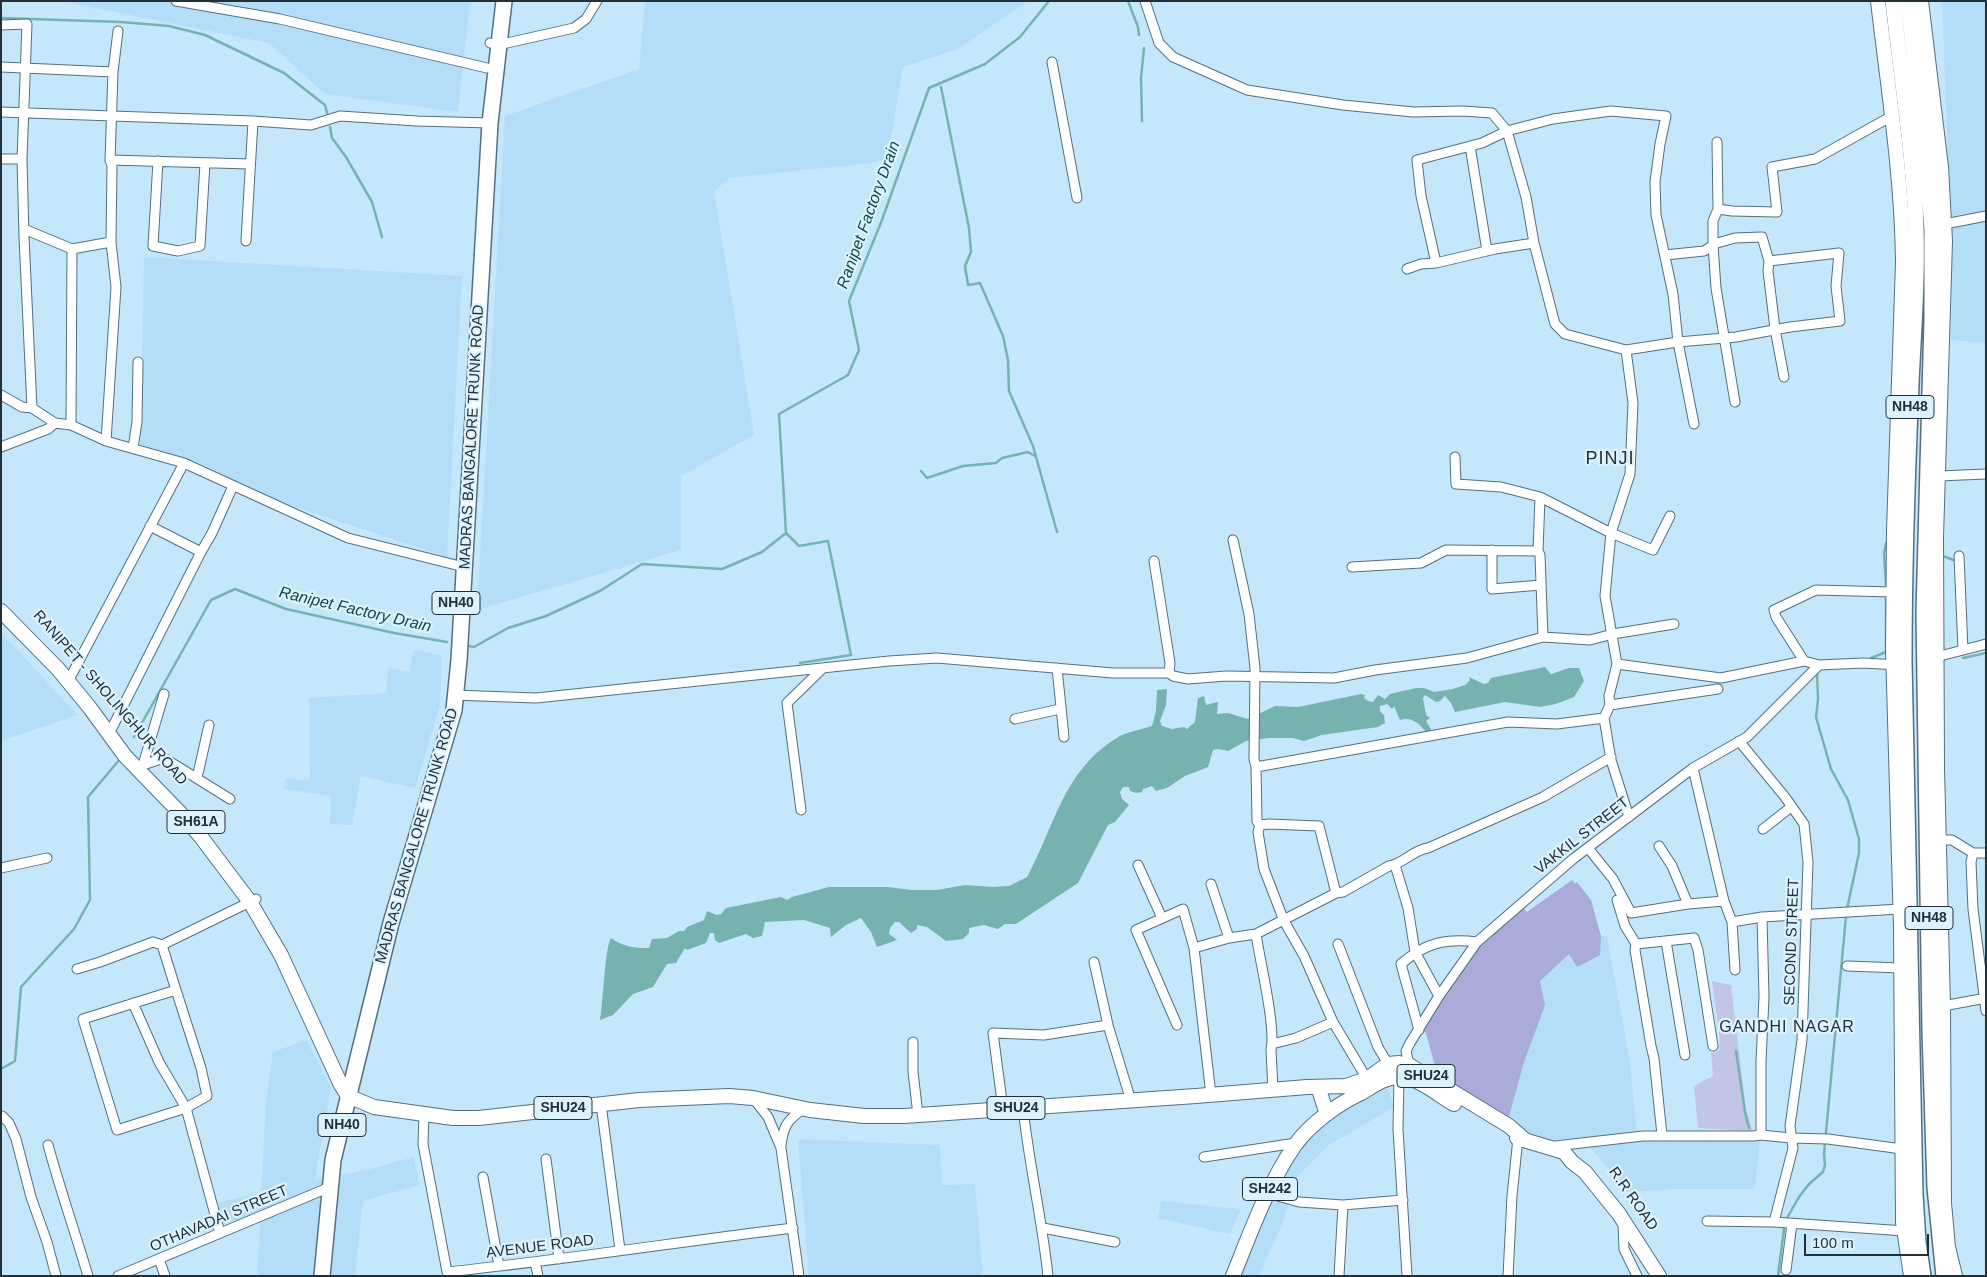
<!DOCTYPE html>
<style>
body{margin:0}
#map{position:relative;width:1987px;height:1277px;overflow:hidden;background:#c5e7fc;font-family:Arial,sans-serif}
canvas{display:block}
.frame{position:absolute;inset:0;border:2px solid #233038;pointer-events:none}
.scale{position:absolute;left:1804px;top:1234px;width:125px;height:22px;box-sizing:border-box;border:2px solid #233038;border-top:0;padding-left:6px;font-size:15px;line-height:18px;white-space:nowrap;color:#233038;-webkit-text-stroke:4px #ddf2ff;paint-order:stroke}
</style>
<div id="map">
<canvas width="1987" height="1277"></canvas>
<div class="frame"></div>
<div class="scale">100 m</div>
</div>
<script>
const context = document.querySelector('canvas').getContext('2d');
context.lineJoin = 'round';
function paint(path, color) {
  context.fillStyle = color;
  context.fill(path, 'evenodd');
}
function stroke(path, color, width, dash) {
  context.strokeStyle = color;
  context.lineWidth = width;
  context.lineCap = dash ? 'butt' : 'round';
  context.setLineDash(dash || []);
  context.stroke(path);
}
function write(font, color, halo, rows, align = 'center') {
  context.font = font + ' Arial,sans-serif';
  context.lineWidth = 4.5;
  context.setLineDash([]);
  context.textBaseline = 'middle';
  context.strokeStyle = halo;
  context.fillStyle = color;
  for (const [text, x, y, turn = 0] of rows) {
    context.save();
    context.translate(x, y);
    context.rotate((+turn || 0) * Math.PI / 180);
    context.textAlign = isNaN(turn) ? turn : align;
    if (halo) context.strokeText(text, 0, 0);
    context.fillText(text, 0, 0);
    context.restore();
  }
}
const built = new Path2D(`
 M60,1H470L458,112L325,94L269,43Z
 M645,1H1028L958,49L903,67L893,127L885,159L871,163L730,178L714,191L754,435L681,476V550L477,610L505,116L639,69Z
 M1942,1H1986V343L1951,340L1952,263Z
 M144,257L462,276L447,557L272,499L202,464L140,444Z
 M1,634L29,662L77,715L1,741Z
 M413,650L442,655L440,705L415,788L361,776L352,825L330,824L331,796L284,789L285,778L310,781L309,698L386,693L388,668L410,672Z
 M1572,880L1575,884L1577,882L1591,900L1601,936H1607L1630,1062L1637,1134L1540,1140L1438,1077L1426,1033L1420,1028L1523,908L1527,912Z
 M306,1040L331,1087L315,1180L370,1169L414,1157L419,1185L363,1201L355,1276H257L261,1212L222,1225L216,1203L261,1192L266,1102L273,1052Z
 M1388,1088L1394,1107L1329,1145L1298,1176L1280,1229L1259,1276H1237L1293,1157L1327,1118Z
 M1644,1138H1760L1755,1189H1673L1627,1192L1590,1147Z
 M798,1139L940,1145L942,1185L975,1184L983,1276H809Z
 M1161,1201L1241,1209L1230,1234L1158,1218Z`);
const green = new Path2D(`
 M1712,981L1731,985L1746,1110L1753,1131L1698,1128L1694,1086L1713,1076L1711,1053L1719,1051L1720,1039Z`);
const forest = new Path2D(`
 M1572,880L1575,884L1577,882L1591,900L1601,936L1600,955L1577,967L1569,954L1540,981L1545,1005L1524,1062L1508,1120L1438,1077L1426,1033L1420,1028L1449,984L1487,936L1523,908L1527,912Z`);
const water = new Path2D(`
 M1545,667L1551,674L1569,668H1579L1584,681L1574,697L1556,704L1540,707L1505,702L1455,712L1451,703L1445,696L1440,701L1436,702L1425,695L1423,698L1426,715L1430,718L1426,721L1432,731L1427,733C1419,724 1413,716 1400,720L1394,706L1392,709L1387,704L1380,706V711L1384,715L1385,723L1378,727L1322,735L1304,741L1293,738H1269L1246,741L1228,751L1218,749L1213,750L1208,767L1185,776L1167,788L1156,791L1152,786L1143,789L1142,792L1136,793L1130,791L1129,787H1123L1120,792L1122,799L1129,805L1115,822L1108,825L1078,883L1016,924H1005L998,929L984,925L969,928V933L963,939L946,941L927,927L917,925V929L911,933L899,922H895L890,928L889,934L897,940L877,947L871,932L861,918L846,925L831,937L830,928L804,920L765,922L762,936L753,938L746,934L719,943L715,940L714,933H710L706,943L687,950L685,948L676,963L667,964L653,987L633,994L613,1015L600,1020C603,1004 605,946 611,938C623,947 635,948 649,948L652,939L667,938L679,931H684L687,927L704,920L707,911L717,915L721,914L726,908L781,897L787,900L792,897L829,887H888L911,890H937L965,885L992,887L1009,886L1027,877C1055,826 1062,773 1115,739C1125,732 1140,730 1152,726L1156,711L1157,690L1167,689L1166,705L1160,721L1162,726L1172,729L1184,727L1187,729L1195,722L1198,698L1204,696L1206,705L1218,702L1217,714L1228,713L1248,719L1275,706L1298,707L1361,694L1365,695L1364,698L1368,701L1373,702L1378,695L1385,699L1390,694L1416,688H1424L1434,692L1453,689L1465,685L1470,680L1469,677L1484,684L1488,683L1491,678Z`);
const stream = new Path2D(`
 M1128,1L1138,27L1139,35
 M1,18L121,22L169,26L205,35L284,73L325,105L327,113
 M941,87L969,228L971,252L965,266L968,285L980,283L1003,336L1008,360L1009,391L1033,446L1057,532
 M1142,121L1141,78L1144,48
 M330,127L332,138L346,157L372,202L382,237
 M921,471L927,478L963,466L996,463L1002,458L1028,452L1035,456
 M786,533L799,546L828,541L851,655L800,663
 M1943,556L1956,561V563
 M1886,585L1884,553L1886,543L1889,541
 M469,646L474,647L508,628L546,616L600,591L642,564L722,569L762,552L786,533L779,414L848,375L859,350L849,301L882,220L929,88L985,64L1020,37L1049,1
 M1871,658L1886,652V599
 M1963,658L1986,653
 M1817,671L1818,699L1816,717L1831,769L1848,800L1859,839V853L1847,909
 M134,737L211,600L235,589L286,609L394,633L447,642
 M1736,1051L1745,1112L1749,1128
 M1,1069L15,1061L21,987L74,929L90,900L88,797L120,759
 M1787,1218L1799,1197L1809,1184L1823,1172L1825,1165L1824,1154L1846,916
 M1778,1276L1784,1229`);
const minor = new Path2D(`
 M176,1L280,19L487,68
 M1145,1L1159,43L1173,57L1247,90L1343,105L1413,112L1463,111L1492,113L1507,131L1526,197L1534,243L1555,324L1565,334L1626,350L1678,342L1736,337L1790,327L1840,321L1836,286L1839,253L1769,261
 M1,25L27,24L22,159L24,237L32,408
 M490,43L498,45L574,28L586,19L597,1
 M1052,62L1077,198
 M1,67L113,72
 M1,112L253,121L311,125L340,116L417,121L490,123
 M1717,142L1718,209L1713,221V245L1716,288L1735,402
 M1470,146L1487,251
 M1,159H22
 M110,160L250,164
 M158,161L153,246L178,251L200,246L205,163
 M1718,209L1732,211L1777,212L1772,167L1815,159L1892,116
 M1945,224L1986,216
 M24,229L72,249
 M246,241L253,121
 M1534,243L1495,249L1436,263L1421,196L1417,160L1482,143L1507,131L1553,119L1611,111L1666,116L1660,144L1655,182L1656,215L1673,294L1678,342L1694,424
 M1665,255L1704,251L1717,243L1735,238L1762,237L1769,261L1768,271L1775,329L1784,377
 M1407,269L1421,264L1436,263
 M1626,350L1633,403L1630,474L1611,533L1605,596L1617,664L1609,696L1610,705L1604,718L1611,760L1629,817
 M1,395L22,407L32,408L55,423L71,425L106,441L184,463L348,538L464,567
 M71,425L72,249L111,242
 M106,441L116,287L111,242L112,165L110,160L113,72L118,31
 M1,447L48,429L55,423
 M133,448L137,422L138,362
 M1455,457L1456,484L1501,487L1540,497L1611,533L1653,550L1670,516
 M1939,476L1986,474
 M1540,497L1538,551L1540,555L1543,637
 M150,526L201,552
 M1233,540L1249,614L1255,668L1254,759L1256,767L1257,821L1260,825L1269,824L1319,826L1336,893
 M1492,550V589L1541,585
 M1959,556L1963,650
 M1154,561L1170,663L1169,673
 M1352,567L1421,563L1446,550L1538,551
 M1936,657L1986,644
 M1804,661L1776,617L1774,610L1816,590L1893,592
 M1617,664L1721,678L1804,661L1819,665L1863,663L1899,665
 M1057,668L1064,737
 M71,676L184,463
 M453,695L536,698L889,661L937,658L1113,673H1169L1173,676L1188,679L1226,676L1334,678L1375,670L1467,658L1543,637L1590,640L1613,634L1674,624
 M1610,705L1718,689
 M1015,719L1060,709
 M112,728L201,552L212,533L233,486
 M1739,741L1785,797L1804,824L1808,862L1802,1040L1790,1126L1793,1148L1774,1222
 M143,765L164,758L230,799
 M143,765L164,694
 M1256,767L1508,722L1557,724L1604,718
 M1693,768L1724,901L1732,922L1735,970
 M197,778L209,725
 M801,810L787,703L823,668
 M1260,825L1258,832L1264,869L1284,921L1304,956L1333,1022L1367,1079
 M1763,829L1791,807
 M1939,840H1952L1973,853H1986
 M1659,846L1672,866L1688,904
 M1588,848L1613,879L1631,913L1688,904L1724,901
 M1973,853L1971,862L1973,909L1986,1011
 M1138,865L1162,918
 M1395,865L1408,908L1415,952L1439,996
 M1,868L47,858
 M1211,884L1229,938
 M1617,900L1625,926L1636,944L1635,950L1651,1046L1654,1058L1662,1135
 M1732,922L1762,917L1900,909
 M1256,934C1260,962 1276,1026 1271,1050L1273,1090
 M1666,941L1685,1055
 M1338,944L1378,1047L1388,1064
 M1636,944L1694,938L1698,950L1713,1046
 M162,945L176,990L83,1019L117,1130L186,1108L207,1096L201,1068L176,990
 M1194,948L1229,938L1256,934L1336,893L1343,892L1389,866C1403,864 1413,850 1428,848L1543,797L1611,757
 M1094,962L1108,1025L1131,1101
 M1847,966L1901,968
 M77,969L100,962L153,942L162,945L256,899
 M133,1003L159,1062L186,1108L220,1233
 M1943,1006L1986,998
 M1177,1025L1136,930L1183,909L1194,948L1211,1095
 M1419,1030L1401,964C1425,943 1445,938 1477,942
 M913,1042V1072L918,1115
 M1272,1044L1296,1038L1333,1022
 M1409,1065L1406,1051L1410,1043L1439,996L1477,942L1573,859L1693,768L1747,737L1819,665
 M1399,1077L1398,1129L1407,1276
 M753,1098L768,1117L781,1148L799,1276
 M601,1104L620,1250
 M1023,1108C1029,1164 1042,1219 1048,1276
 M1003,1109L993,1033L1044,1035L1108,1025
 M424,1115L423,1144L447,1272C563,1260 678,1242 793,1228
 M2,1116L9,1123L16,1139L31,1197L47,1242L56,1276
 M1761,1135V1061L1764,997L1762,917
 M48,1145C60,1189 75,1232 88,1276
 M781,1146C783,1127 787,1120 802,1110
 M1555,1146L1643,1136H1753L1761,1135L1791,1138L1828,1139L1902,1149
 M1204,1157L1296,1143
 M546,1159L559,1259
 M483,1177L499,1266
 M1267,1193L1299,1202L1343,1205L1403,1200
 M1707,1221L1774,1222L1905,1231
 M1623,1224L1624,1249L1637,1276
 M1043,1228L1115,1242
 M159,1259L165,1276
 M535,1262L538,1276
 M1786,1270L1792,1224
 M118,1276L330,1187
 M1339,1276L1343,1205
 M1508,1276L1512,1196L1518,1138`);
const primary = new Path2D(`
 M1878,1C1888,88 1902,174 1903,262L1894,531L1893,649L1901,928L1903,1222L1911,1276
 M1921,1L1941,167L1945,241L1936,537L1937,768L1943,1006L1944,1203L1948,1247L1955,1276
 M1,611L58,669L90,708L125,756L184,817L201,837L250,902L281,955L341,1085L348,1096L374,1107L453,1118H479L639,1100L729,1096L753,1098L810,1110L864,1116H904L1196,1096L1307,1087L1346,1086L1367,1079L1388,1064L1399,1063L1409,1065L1509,1126L1525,1140
 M1318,1087L1327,1114
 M1517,1138L1564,1152L1572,1162L1585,1172L1619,1214L1659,1276
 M1233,1276C1251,1231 1268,1184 1295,1145C1311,1123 1338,1104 1361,1093C1372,1087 1386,1076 1400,1077C1418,1077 1438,1095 1454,1104`);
const trunk = new Path2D(`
 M1893,1C1901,77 1914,154 1916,230C1918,282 1913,333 1911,385C1907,477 1904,569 1904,661L1915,1195L1918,1242L1923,1276
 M1908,1L1925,143L1932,230V320L1924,613L1930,1032L1935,1187L1944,1276
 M322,1276L333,1160L391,923L454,710L459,660L490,123L504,1`);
const shields = [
 [1910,407,48],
 [456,603,48],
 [196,822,58],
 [1929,918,48],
 [1426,1076,58],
 [563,1108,58],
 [1016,1108,58],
 [342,1125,48],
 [1270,1189,55]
];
const shieldNames = [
 ["NH48",1910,407],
 ["NH40",456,603],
 ["SH61A",196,822],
 ["NH48",1929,918],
 ["SHU24",1426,1076],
 ["SHU24",563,1108],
 ["SHU24",1016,1108],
 ["NH40",342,1125],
 ["SH242",1270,1189]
];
const streetNames = [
 ["MADRAS BANGALORE TRUNK ROAD",472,437,-87],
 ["RANIPET - SHOLINGHUR ROAD",110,698,49],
 ["MADRAS BANGALORE TRUNK ROAD",417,836,-74],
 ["VAKKIL STREET",1582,836,-38],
 ["SECOND STREET",1792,942,-88],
 ["R.R ROAD",1633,1199,55],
 ["OTHAVADAI STREET",219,1219,-23],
 ["AVENUE ROAD",540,1247,-7]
];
const waterNames = [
 ["Ranipet Factory Drain",869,215,-70],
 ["Ranipet Factory Drain",355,610,13]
];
const neighbourhoodNames = [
 ["GANDHI NAGAR",1787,1028]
];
const quarterNames = [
 ["PINJI",1610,459]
];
paint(built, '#b4ddf7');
paint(green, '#c3c5e5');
paint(forest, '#a9acd8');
paint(water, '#76b3ae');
stroke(stream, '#76b3ae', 2.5);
stroke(minor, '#527083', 11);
stroke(primary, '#527083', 16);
stroke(trunk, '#527083', 18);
stroke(minor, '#fff', 9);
stroke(primary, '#fff', 14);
stroke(trunk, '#fff', 15);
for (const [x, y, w] of shields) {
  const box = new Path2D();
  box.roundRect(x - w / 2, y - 11.5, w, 23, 4);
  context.fillStyle = '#ddf2ff';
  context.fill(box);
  stroke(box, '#233038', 1);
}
write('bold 14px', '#233038', null, shieldNames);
write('15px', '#233038', '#ddf2ff', streetNames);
write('italic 16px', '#104845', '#ddf2ff', waterNames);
context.letterSpacing = '1px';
write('16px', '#233038', '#ddf2ff', neighbourhoodNames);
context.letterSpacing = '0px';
context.letterSpacing = '1px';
write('18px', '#233038', '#ddf2ff', quarterNames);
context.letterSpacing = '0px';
</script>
